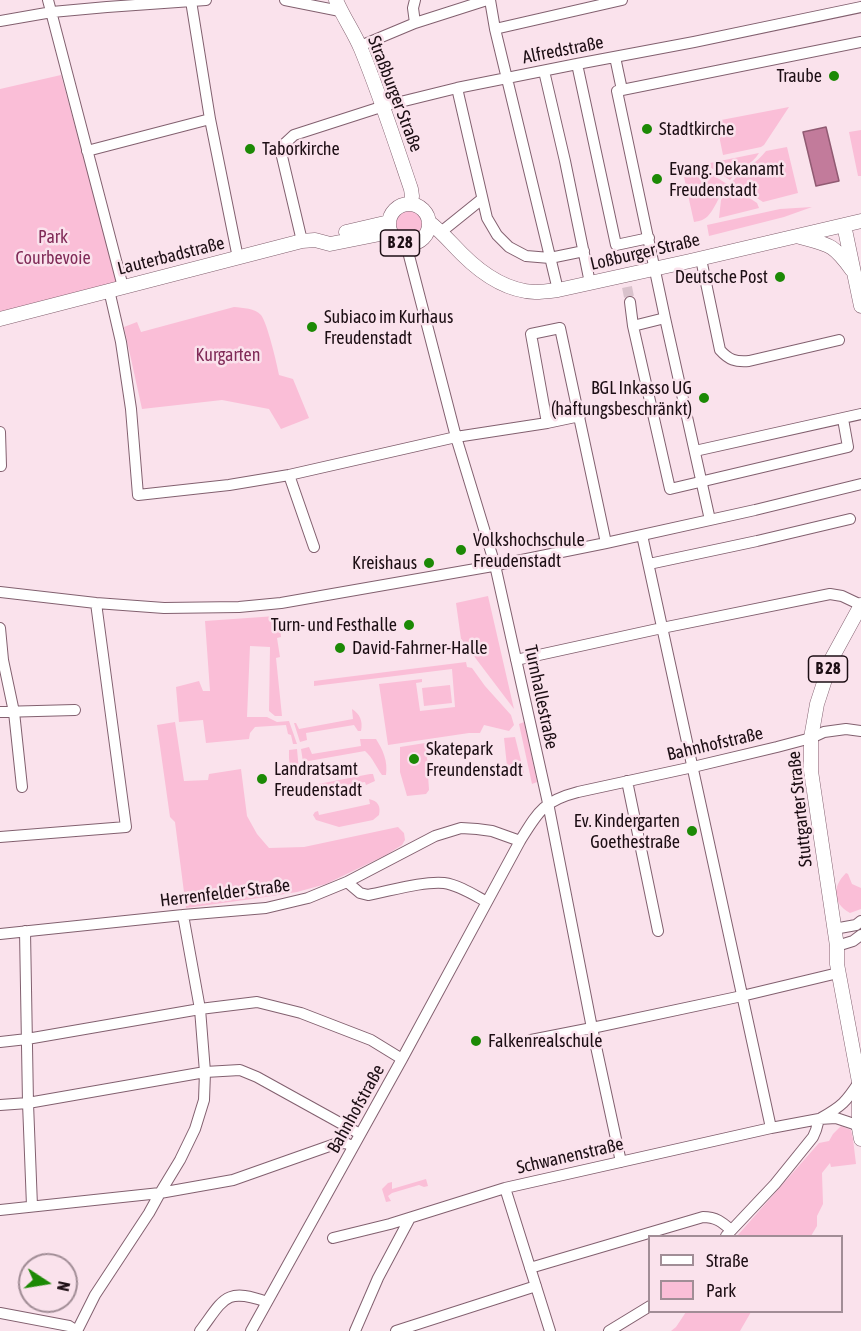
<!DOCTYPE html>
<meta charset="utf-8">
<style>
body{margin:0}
#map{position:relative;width:861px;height:1331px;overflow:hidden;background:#fae2ec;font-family:"Asap Condensed",sans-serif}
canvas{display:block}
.legend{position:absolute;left:648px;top:1235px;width:195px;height:78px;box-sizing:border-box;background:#fae2ec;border:2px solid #a18d96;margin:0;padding:8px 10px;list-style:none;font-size:18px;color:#1c0e14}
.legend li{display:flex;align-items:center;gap:12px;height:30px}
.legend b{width:30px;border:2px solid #a18d96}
.north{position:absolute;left:18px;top:1253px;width:60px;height:60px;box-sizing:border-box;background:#fae2ec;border:2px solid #a18d96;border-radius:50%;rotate:102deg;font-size:16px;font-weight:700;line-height:24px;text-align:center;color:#1c0e14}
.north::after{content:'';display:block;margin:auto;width:21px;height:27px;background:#1c8905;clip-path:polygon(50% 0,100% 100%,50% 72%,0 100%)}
</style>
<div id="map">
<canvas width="861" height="1331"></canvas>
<ul class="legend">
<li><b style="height:8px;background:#fff"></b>Straße</li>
<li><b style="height:16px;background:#fabed7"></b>Park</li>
</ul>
<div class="north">N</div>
</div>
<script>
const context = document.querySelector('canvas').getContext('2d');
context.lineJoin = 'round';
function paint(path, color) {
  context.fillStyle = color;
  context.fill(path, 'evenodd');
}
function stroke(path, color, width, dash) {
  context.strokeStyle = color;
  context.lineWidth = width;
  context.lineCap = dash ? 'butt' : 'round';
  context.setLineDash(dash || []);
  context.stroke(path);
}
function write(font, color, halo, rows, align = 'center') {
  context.font = font + ' "Asap Condensed",sans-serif';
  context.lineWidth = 5;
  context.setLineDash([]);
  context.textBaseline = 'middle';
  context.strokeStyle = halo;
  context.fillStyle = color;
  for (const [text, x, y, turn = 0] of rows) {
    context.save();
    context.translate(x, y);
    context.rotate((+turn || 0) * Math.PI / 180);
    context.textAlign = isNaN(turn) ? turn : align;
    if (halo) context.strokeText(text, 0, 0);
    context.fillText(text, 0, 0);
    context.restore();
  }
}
const green = new Path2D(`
 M61,75L118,283L0,317V89Z
 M789,107L764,145L761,147L723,155L716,121Z
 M861,130V176H858L849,132Z
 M787,147L798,193L763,202L732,182C742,170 756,164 766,151Z
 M759,153C752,165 738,169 730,180L705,164Z
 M708,172L727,184C720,193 713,215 704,219C701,221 697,221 694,222L684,177Z
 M730,185L757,203L759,208L719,218L721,200Z
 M812,207L784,217L709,236L707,225L780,209Z
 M395 225a14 14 0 1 1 28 0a14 14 0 1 1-28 0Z
 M234,307C243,308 255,308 261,315C267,322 277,364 279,375L293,379L309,418L281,429L269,409L222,400L142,409L124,327L137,322L141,332Z
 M488,596L514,709L461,639L456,603Z
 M276,616L280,625L281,637L277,638L280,657L276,658L282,716H275L269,711L270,647L250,646L247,717H267L277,722L289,721L297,744H293L291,735L288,734L286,725L255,727L250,733L249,739L206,743L203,720L179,722L176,687L199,681L203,691H210L205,621Z
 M466,662L467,667L472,668L485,686L511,715L514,725L509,731L484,725L480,733H469L388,745L379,684L422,679V682L416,683L420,711L455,707L452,669L314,686V681Z
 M450,685L452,703L424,706L422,688Z
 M352,709C360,714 363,721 361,731H358L354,725L306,733L307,740L300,742L294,723H296L299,729L353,719Z
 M175,722L184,781L208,780L209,774L241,769L247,816L257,834L269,848L304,847L398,827L404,833L405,840L402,845L386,855L326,884L297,892L259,898L186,908L175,822L170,817L157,725Z
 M524,722L537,782L532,784L519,724Z
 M515,737L524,773L521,774L518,766H507L504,738Z
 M360,739H376C383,750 388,761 386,775H382C376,767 373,758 365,751L303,762L301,749L309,747L312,754L361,746Z
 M425,743L429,773L428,775L429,790L426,794L407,796L400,772V747Z
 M297,749L299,771C288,767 289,761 289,750Z
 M370,774H373L375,781L366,785L365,782L315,790L316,797L309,798L307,797L308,786Z
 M369,799C378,801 381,806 379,815L373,820L339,827L316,820L313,815L315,812L318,811L319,815L370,804Z
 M846,873L848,874L852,884L861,888V909L850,913C832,903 832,887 846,873Z
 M841,1126L851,1130L853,1139L856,1164L831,1167L830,1163L822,1173L823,1204L817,1216V1226L811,1236H737L819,1143L829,1141L833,1134Z
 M426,1179L428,1186L424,1187L419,1185L392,1193L388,1196L391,1201L386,1202L382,1189L388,1183L392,1182V1189Z
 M686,1312H751L740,1331H671L676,1327Z`);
const water = new Path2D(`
 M826,127L839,181L816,186L803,132Z`);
const minorTunnel = new Path2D(`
 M627,287L630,302`);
const minor = new Path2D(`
 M48,0L123,287
 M285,0L340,11
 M490,0L495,29L558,290
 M191,1L210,119L238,258
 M0,21L52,12L107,7L206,0
 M415,23L413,8L415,0
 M495,29L622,0
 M360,46L415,23L487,0
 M615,57L622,90
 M577,64L616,245L649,238
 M544,71L565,161L590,283
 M457,88L487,218L497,235L509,247L526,256L550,258L584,251
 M87,151L210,119
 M441,232L482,199
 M302,241L280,148L294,135L384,106L457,88L577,64L694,42L861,7
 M406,244L456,437L495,565L548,803L592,1028L621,1162
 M701,259L720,350C729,360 735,362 749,361L839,340
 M109,290L121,342L131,409L138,495L229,485L289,475L456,437L547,423L580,416
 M630,302L633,326
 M665,318L633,326L670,489L848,447L843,419
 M547,423L531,334L560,328L606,543
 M0,432L1,466H0
 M695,451L861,414
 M289,475L314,547
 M710,520L665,318L617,91L861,42
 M642,535L771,1128
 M649,564L757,541L850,519
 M0,592L96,603L164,608L239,607L281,603L487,567L606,543L755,510L861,484
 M0,628L3,660L14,712L22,787
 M516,660L662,628L830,594L842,596L861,605
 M0,712L75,710
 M627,781L658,931
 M0,837L126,827L96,603
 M347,882L360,893L368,895C390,891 423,881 444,883C459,885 474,895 487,902
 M834,929L856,925L861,921
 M25,931L28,1103L32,1206
 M0,934L183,915L266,908L308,898L347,882L435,836L461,828L477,829L492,831L520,841
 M837,946L853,941L861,935
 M531,1040L592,1028L742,996L838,973
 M0,1042L27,1039L200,1009L257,1002L301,1013L371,1040L402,1059
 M0,1105L28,1103L205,1072L240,1070L257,1077L360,1134
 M821,1118C842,1106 846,1102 859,1082
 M505,1188L550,1331
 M0,1210L160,1193L233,1180L335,1144L346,1143L353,1147
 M726,1236L775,1184L813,1137L816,1130L819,1119
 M333,1238L390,1224L505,1188L771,1128L819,1119L836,1118L854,1124L859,1128
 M530,1268L703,1217C716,1217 722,1222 731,1230
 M0,1313L69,1326L77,1331
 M77,1331L95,1295L149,1213L160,1193L180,1160L195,1129L204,1100L205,1072L200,1009L183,915
 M200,1331C224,1299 225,1287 267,1302
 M251,1331L402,1059L520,841C538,812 543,801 578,792L693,767L777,747L811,738L824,732L846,729L861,731
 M355,1331L378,1278L410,1218
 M396,1331L536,1286
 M609,1331L650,1306`);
const major = new Path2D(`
 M336,0C343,17 354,32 361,49C380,95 395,142 411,189L412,196L411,204
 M389 224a20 20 0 1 1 40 0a20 20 0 1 1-40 0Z
 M429,222C441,231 451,243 462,254C481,273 507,291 535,292C542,292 550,291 558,290L690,261L861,221
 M844,225L861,306
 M346,232L389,222
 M800,237C830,245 833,244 852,270
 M0,319L302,241L315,240L330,244L390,232
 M861,605L832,658L817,704L811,738V771L837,946V964L859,1082V1128L861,1139`);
const markers = [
 [834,76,6,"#1c8905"],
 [647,129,6,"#1c8905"],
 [250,149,6,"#1c8905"],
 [657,179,6,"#1c8905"],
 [780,277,6,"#1c8905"],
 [312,327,6,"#1c8905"],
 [704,398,6,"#1c8905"],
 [461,550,6,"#1c8905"],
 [429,563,6,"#1c8905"],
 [409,625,6,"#1c8905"],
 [340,648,6,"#1c8905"],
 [414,759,6,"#1c8905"],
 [262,779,6,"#1c8905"],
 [692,831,6,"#1c8905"],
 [476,1041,6,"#1c8905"]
];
const shields = [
 [400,243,39],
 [828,669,39]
];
const shieldNames = [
 ["B 28",400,243],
 ["B 28",828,669]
];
const streetNames = [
 ["Alfredstraße",563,50,-11],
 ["Straßburger Straße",395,94,69],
 ["Loßburger Straße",645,252,-13],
 ["Lauterbadstraße",171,256,-14],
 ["Turnhallestraße",541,697,78],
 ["Bahnhofstraße",715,744,-13],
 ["Stuttgarter Straße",800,809,-96],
 ["Herrenfelder Straße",225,893,-7],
 ["Bahnhofstraße",356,1109,-61],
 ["Schwanenstraße",570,1156,-13]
];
const poiNames = [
 ["Traube",822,76,"right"],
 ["Stadtkirche",659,129],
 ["Taborkirche",262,149],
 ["Evang. Dekanamt",669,169],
 ["Freudenstadt",669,190],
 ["Deutsche Post",768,277,"right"],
 ["Subiaco im Kurhaus",324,317],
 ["Freudenstadt",324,338],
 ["BGL Inkasso UG",692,388,"right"],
 ["(haftungsbeschränkt)",692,409,"right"],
 ["Volkshochschule",473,540],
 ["Freudenstadt",473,561],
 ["Kreishaus",417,563,"right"],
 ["Turn- und Festhalle",397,625,"right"],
 ["David-Fahrner-Halle",352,648],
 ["Skatepark",426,749],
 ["Freundenstadt",426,770],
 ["Landratsamt",274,769],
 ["Freudenstadt",274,790],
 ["Ev. Kindergarten",680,821,"right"],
 ["Goethestraße",680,842,"right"],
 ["Falkenrealschule",488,1041]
];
const parkNames = [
 ["Park",53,237],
 ["Courbevoie",53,258],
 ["Kurgarten",228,355]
];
paint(green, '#fabed7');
paint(water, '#c27b9b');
stroke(water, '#905a72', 1.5);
stroke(minorTunnel, '#d9c2cc', 10, [10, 5]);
stroke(minor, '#82606f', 12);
stroke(major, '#82606f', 15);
stroke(minor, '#fff', 10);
stroke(major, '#fff', 14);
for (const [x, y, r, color] of markers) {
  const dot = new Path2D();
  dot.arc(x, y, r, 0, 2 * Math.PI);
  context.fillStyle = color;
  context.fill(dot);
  stroke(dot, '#fae2ec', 2);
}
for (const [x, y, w] of shields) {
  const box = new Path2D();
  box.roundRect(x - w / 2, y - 13, w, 26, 4.5);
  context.fillStyle = '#fae2ec';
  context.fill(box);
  stroke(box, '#1c0e14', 1.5);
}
write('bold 16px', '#1c0e14', null, shieldNames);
write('18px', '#1c0e14', '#fae2ec', streetNames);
write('18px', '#1c0e14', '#fae2ec', poiNames, 'left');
write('18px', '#802b58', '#fae2ec', parkNames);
</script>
